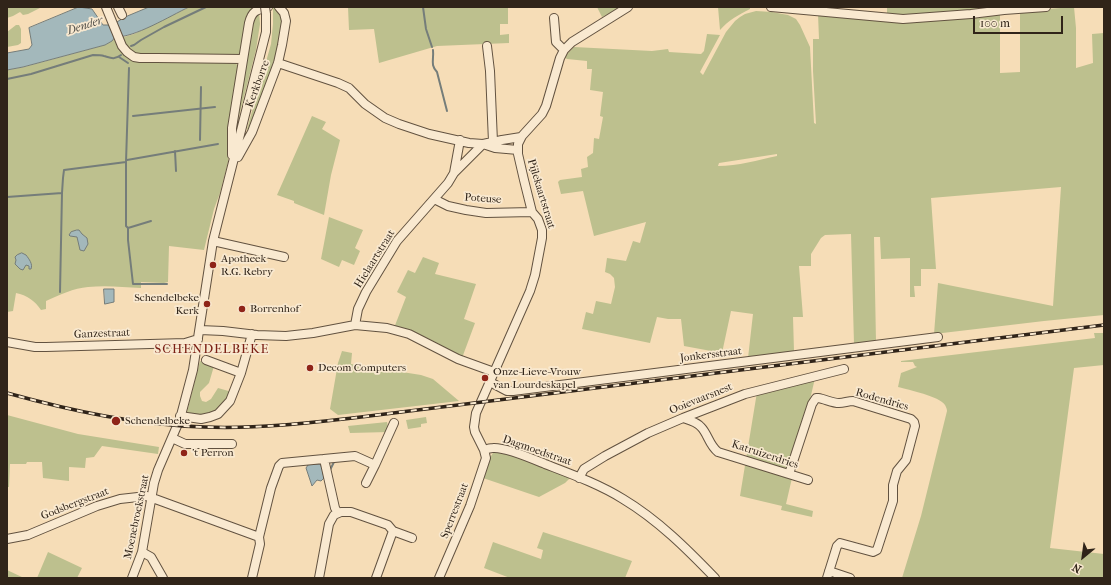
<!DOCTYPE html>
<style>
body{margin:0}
#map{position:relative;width:1111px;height:585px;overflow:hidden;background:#f6ddb7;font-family:"IM FELL French Canon",serif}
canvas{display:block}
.frame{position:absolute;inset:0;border:8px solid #302419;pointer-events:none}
.north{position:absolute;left:1063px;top:537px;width:40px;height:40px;-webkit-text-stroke:3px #f9e9d0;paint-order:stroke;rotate:209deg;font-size:11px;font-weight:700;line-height:16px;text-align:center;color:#302419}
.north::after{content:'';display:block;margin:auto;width:14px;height:18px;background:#302419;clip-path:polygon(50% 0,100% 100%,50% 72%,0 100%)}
.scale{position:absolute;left:973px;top:16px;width:90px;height:18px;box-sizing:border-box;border:2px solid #302419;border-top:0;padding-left:5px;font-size:12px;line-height:14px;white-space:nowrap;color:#302419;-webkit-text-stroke:3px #f9e9d0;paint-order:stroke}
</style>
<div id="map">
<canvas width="1111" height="585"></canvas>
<div class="frame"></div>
<div class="north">N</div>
<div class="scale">100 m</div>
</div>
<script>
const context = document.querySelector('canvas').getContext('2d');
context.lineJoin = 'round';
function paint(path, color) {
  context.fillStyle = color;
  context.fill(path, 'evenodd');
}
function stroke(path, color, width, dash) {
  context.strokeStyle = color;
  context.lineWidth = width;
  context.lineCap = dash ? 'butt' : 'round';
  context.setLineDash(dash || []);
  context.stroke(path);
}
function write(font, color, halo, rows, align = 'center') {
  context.font = font + ' "IM FELL French Canon",serif';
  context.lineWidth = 3.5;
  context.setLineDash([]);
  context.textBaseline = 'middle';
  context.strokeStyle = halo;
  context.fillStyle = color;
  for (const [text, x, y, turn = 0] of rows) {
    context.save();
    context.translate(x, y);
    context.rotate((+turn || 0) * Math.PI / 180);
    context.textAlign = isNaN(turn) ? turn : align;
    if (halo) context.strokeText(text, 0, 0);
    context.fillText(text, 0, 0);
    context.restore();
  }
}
const green = new Path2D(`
 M7,7H42L28,14L23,15L20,12L13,16L7,18Z
 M189,7H258L255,10L243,57L135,55L122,42L124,37L134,34Z
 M273,7C280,8 283,17 282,24C282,36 278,48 274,60C267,84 258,107 249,130H248L247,129L271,44L273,24Z
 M348,7H524L508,8V24H500V35L509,34V43L437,46L379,63L374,29L349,30Z
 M597,7H623L602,17Z
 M718,7H750V9C738,15 729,20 720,30Z
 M887,7H1004L906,16L887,15Z
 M1074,7L1076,28V68L1093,63L1092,34L1104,33V315L1044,321L934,334L938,283L1053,306L1061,187L931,198L936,269H921V286H914L915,297H910V258L881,259L880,237H874L876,342L854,344L851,234L825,235L821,238L811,254V266H799L803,317H793L794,351L748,358L753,314L731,311L722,353L684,346L681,319H668L657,317L650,343L582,329L586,312L593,314L596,301L611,304L615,287L614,278L610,274L605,272L607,258L626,261L633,241L640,243L646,222L594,236L583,191L561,194L558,182L560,180L582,177L581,169L588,167L587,157L593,153L594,138L599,139L603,117L600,116L603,92L590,90L592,69H587V61L567,59L564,57L574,47L652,51L668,49L669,52L701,54L704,51L707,34L720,35L700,72L703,75L726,32L735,21L740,17L745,14L756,11L772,12L788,15L796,19L800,25L810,47L814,123L816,124L813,71V39H819L818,14L868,19L1000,13V73L1020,72V11ZM777,154V156C758,160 738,166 718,166L719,163Z
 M259,11L260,24L256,50L236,128L249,28Z
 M16,25H19L21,29V43L18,45L7,47V32Z
 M116,37L129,56L235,62L239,68L228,162L220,193L214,209L204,250L169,246L168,282L164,283L141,282V288C123,287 105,285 88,287C74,288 59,295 46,301V309L41,310C35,301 27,295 16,293L13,311L7,312V70L24,67L105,45L112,41Z
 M312,116L326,122L322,129L340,140L331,175L324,215L294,203V201L277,195Z
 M329,217L363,230L355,248L360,251L354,265L342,260L339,267L321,259Z
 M423,257L439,263L435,274L476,284L464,319L475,323L462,358L394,328L406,297L397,292L408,270L415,273Z
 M1094,333H1104V365L1074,368L1050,548L1104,554V578H902L921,516L947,411C947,409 946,407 945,405C939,396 909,390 898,387L901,373L917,367L915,366L913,362H901V361L1095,338Z
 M342,351L352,353L351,364L421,375L433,379L459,401L338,415L330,409L338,363Z
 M200,361L214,366L209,383L200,392V396L202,401L206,402L211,399L218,388L232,392C217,411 213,420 187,412Z
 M815,378L786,504L813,511L812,517L781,510L782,506L740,496L757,392Z
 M7,415L78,434L159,447L158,454L102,446L94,457L86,458L85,468L69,467V481L43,478L42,462H27L26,464H10L9,487H7Z
 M426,417L427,423L421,424V427L408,429L406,420Z
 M387,422L389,432L350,433L348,426Z
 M498,451L505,452L571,477L565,483L539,497L483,478L491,456L493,453Z
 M543,532L632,561L625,578H510L484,568L493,542L541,559L543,550L537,548Z
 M48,552L82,568L77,578H37Z
 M7,570L24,578H7Z`);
const water = new Path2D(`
 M79,7L92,9L103,25H112L125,17L149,7H189C170,16 134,38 115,37L112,41L105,45L23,67L7,70V53L29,49L32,45L29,28Z
 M77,230H79L82,234L87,238L88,244L84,251L80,250L77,237L70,236L69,235L71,232Z
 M22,253L26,255C29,259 33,264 31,269H29V266L26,265L23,270L20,269L15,264L16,260L15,257L17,255Z
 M104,289H114V302L105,304Z
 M316,464H320L322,468L324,478L321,481L317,480L312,486L306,468L308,465Z`);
const stream = new Path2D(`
 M423,7L426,29L432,47
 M131,46L134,45L141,40L164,27L206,7
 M433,50C434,60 430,65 437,72L447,111
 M119,57L128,63
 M7,79L31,74L93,55C97,55 101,55 104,56C111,58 114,60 121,55
 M133,116L215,107
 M200,140L201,87
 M175,151L176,171
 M127,160L218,144
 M126,162V226L128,228L151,221
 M7,197L62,193L63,178L64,170L126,162L129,68
 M128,228V240L133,284H167
 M60,292L62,193
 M330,470L334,462`);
const minor = new Path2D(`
 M106,7L122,46L127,52L134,57L140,58H157L243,59
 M118,7L122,15
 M628,7L572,42L564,50L560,58L546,106L542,114L522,136L518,144V154L524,180L532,212L538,219L542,230V238L535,275L530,291L476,413L474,427L475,432L484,450C487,449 490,448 493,448C506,447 533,459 545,464C571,474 599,484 623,499C658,520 687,549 715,578
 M771,7L903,19L971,14L1004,10L1046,7
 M554,18L556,42L564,50
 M487,46L490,71L493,142
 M278,63L338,83L349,88L365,104L385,118L399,124L429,134L469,143L483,144L495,148L518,150
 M232,155V128L249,23C252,11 256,10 268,7
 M238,157L252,132L278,63L282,45L286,21L284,13L279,7
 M454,173L483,144L502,140L521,137
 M434,199L448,206L466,210L486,213L532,212
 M213,241L284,257
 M355,325L358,309L366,292L397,241L448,183L454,173L460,140
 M200,330L223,331L257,335L286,336L313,333L355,325L387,328L409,334L458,359L494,372
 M7,342L35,347H46L185,343L198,339
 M206,360L241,373
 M490,382L507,391H513L938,337
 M180,416L201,419L210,417L218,414L230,401L241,373L252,334
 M683,418C689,420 697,422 701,427C708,434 709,445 718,452L808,480
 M172,438L185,444H232
 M324,459L335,508L338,513
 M375,465L394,423
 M789,474L812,404L816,398H818C825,399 832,403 839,403C844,403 848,401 853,401L911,419L914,422L915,426L906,460L897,471L893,485V501L877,550L873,552L840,543L837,546L827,578
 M579,478L584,469L605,456L648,433L683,418L745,394L844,369
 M393,531L412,538
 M259,537L271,488L279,466L282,463L355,456L375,465L366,483
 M7,539L28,535L97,506L120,499L147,496L259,537L260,544L252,578
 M142,552L151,557L163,578
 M829,571L850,578
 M132,578L142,552L154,483L158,470L180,419L193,370L213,241L266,32V14
 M319,578L329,524L334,515L341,512H351L388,525L393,531L376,578
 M439,578L470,506L486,458L484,450`);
const rail = new Path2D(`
 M7,393C72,411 137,425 204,427C257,429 309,423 361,417L1104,325`);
const minorBridge = new Path2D(`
 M265,7L266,14`);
const markers = [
 [213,265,4,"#8f2418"],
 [207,304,4,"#8f2418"],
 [242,309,4,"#8f2418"],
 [310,368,4,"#8f2418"],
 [485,378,4,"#8f2418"],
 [116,421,5,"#8f2418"],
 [184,453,4,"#8f2418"]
];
const streetNames = [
 ["Kerkborre",258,84,-70],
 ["Pijlekaartstraat",541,194,73],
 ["Poteuse",483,199,4],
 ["Hielaartstraat",375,259,-58],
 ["Ganzestraat",102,334,-2],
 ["Jonkersstraat",711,355,-7],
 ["Ooievaarsnest",701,399,-22],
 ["Rodendries",882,400,16],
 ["Dagmoedstraat",537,451,19],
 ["Katruizerdries",765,455,18],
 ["Godsbergstraat",75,504,-21],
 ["Sperrestraat",455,511,-69],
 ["Moenebroekstraat",137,517,-78]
];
const poiNames = [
 ["Apotheek",221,259],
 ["R.G. Rebry",221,272],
 ["Schendelbeke",199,298,"right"],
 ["Kerk",199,311,"right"],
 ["Borrenhof",250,309],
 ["Decom Computers",318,368],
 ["Onze-Lieve-Vrouw",493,372],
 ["van Lourdeskapel",493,385],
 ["Schendelbeke",125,421],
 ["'t Perron",192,453]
];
const waterNames = [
 ["Dender",85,26,-18]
];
const quarterNames = [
 ["SCHENDELBEKE",212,350]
];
paint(green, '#bdc08e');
paint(water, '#a3b8bb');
stroke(water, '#757d7a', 1);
stroke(stream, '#757d7a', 2);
stroke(minor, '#625240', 10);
stroke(minor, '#f9e9d0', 8);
stroke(rail, '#302419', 3.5);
stroke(rail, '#f9e9d0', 2, [6]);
stroke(minorBridge, '#625240', 10, []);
stroke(minorBridge, '#f9e9d0', 8);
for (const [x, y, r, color] of markers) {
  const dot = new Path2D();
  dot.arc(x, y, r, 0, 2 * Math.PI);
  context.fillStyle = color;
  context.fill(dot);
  stroke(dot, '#f9e9d0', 1.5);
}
write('11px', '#302419', '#f9e9d0', streetNames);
write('11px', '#302419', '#f9e9d0', poiNames, 'left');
write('italic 12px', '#52504a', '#f9e9d0', waterNames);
context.letterSpacing = '1px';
write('13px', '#7a1f14', '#f9e9d0', quarterNames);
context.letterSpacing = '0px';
</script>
